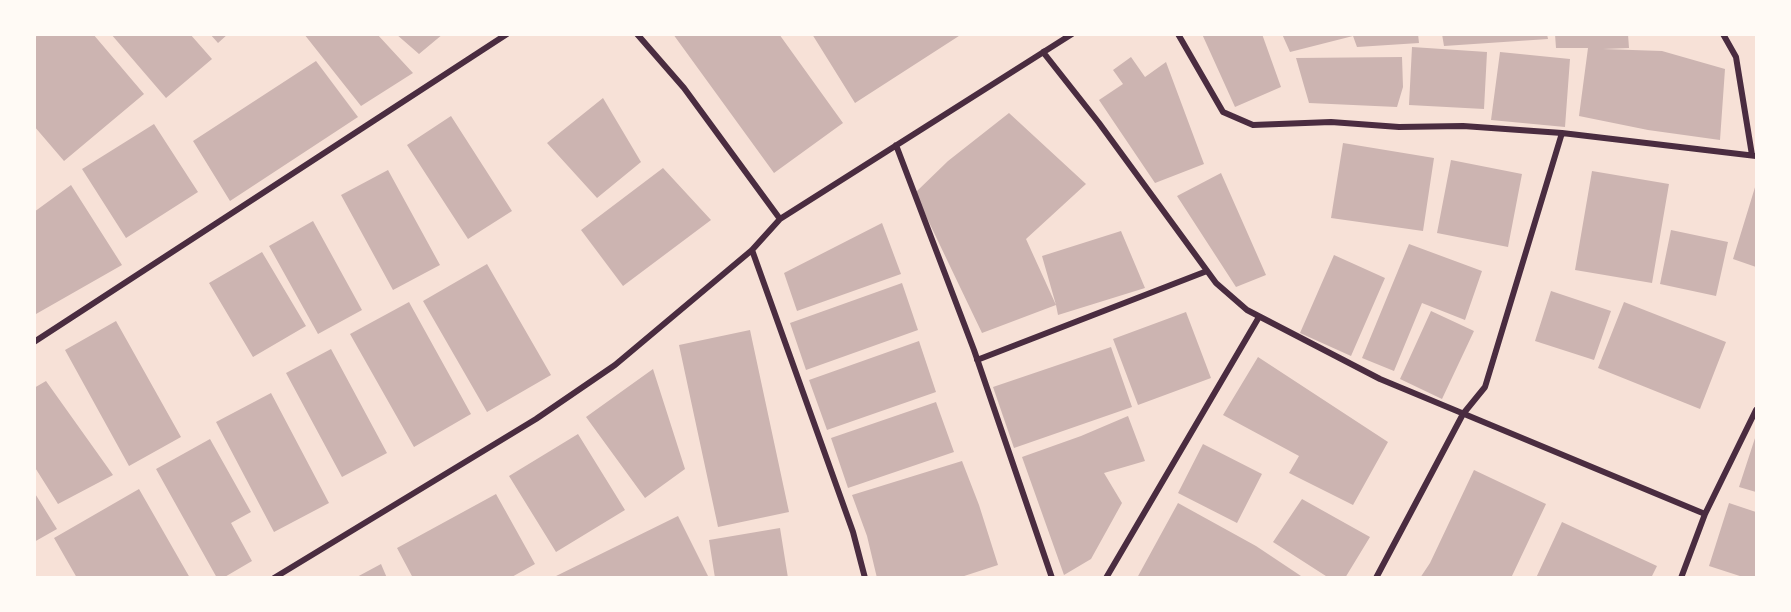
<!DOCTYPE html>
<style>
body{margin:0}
#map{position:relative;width:1791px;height:612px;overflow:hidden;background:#f7e1d7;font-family:"Work Sans",sans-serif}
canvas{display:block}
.frame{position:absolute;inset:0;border:36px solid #fffaf5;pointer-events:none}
</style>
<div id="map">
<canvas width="1791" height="612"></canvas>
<div class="frame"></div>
</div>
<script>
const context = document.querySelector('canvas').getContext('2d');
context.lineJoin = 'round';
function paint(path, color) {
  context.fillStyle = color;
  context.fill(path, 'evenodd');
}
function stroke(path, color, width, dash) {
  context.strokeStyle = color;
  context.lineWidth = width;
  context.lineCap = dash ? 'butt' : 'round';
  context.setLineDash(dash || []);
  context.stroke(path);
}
const building = new Path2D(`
 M39,34H93L144,94L64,161L34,126V38Z
 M111,34H190L212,59L166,98Z
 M210,34H228L218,43Z
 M304,34H377L413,73L361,106Z
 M396,34H443L419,54Z
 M673,34H779L843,123L774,173Z
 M812,34H962L855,103Z
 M1202,34H1262L1281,87L1235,107Z
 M1282,34H1418L1419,43L1357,47L1353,36L1290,52Z
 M1442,34H1547L1548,39L1444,46Z
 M1555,34H1628L1629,48L1603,49L1662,51L1725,69L1720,140L1648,130L1579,116L1588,48H1556Z
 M1412,47L1487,52L1484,109L1409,105Z
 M1500,52L1570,59L1565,127L1491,120Z
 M1131,57L1145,77L1166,62L1204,164L1155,183L1099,100L1123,84L1113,70Z
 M1402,57L1403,87L1397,107L1309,103L1296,58Z
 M316,61L358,117L230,201L193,141Z
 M603,98L641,162L597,198L547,143Z
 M1009,113L1086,184L1026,239L1056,305L1042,256L1121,231L1145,288L1058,315L1056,305L982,333L915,193L948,161Z
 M451,116L512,211L468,239L407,145Z
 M154,124L198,192L126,238L82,169Z
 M1343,143L1434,158L1423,231L1331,218Z
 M1451,160L1522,174L1508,247L1437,233Z
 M663,168L711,220L623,286L581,230Z
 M388,170L440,265L393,290L341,195Z
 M1592,171L1669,184L1652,283L1575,270Z
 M1221,173L1266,275L1236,287L1177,196Z
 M1756,184V267L1733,259Z
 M71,185L122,265L36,314L34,212Z
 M313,221L362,310L318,334L269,246Z
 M882,223L901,274L797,311L784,273Z
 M1671,230L1728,242L1716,296L1660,284Z
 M1409,244L1482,271L1465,320L1422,303L1394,371L1362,358Z
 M262,252L306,326L253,357L209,283Z
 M1334,255L1385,278L1351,356L1300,333Z
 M487,264L551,375L487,412L423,301Z
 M902,283L918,330L806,370L790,323Z
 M1551,291L1611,311L1594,360L1535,341Z
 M409,302L471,414L414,447L350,334Z
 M1624,302L1726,342L1700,409L1598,368Z
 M1431,311L1474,331L1442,399L1400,379Z
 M1186,312L1211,378L1138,405L1113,339Z
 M116,321L181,437L129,466L65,350Z
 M750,330L789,512L718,527L679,345Z
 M919,341L936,392L827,430L809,380Z
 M1111,347L1132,407L1014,448L993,387Z
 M331,349L387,453L342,477L286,373Z
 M1258,357L1388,442L1353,505L1289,473L1299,456L1223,415Z
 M653,369L685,469L645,498L586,417Z
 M46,381L113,475L58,504L34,466V388Z
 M271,393L329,503L274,532L216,422Z
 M936,402L954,452L848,488L831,438Z
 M1128,416L1145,461L1104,473L1122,503L1091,559L1064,575L1022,457L1081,436Z
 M578,434L625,510L556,552L509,476Z
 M1756,435V492L1739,487Z
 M210,439L251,512L231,523L252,561L223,578H217L156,469Z
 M1203,444L1262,474L1237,523L1178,493Z
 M962,461L979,505L998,565L958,578H877L867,536L852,495Z
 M1474,470L1546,504L1511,578H1420L1430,563Z
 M139,489L190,578H77L54,538Z
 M34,492L57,529L34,542Z
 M496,494L535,564L510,578H413L397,548Z
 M1302,499L1370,537L1345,578H1329L1273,542Z
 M1178,503L1256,546L1304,578H1137Z
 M1729,503L1756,512V578H1746L1709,566Z
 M678,516L709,578H552Z
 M1562,522L1657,566L1651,578H1536Z
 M780,528L788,578H715L709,540Z
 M381,564L387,578H355Z`);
const minor = new Path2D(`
 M637,34L684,88L780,219
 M1178,34L1223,112L1253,125L1331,122L1399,127L1463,126L1562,133L1756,156
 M1723,34L1736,57L1752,155
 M1043,52L1099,123L1216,283L1247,310L1380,379L1705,514
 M896,145L974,350L1052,578
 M752,250L853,532L865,578
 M34,342L507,34
 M977,360L1207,271
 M274,578L536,419L615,365L752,250L780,219L1072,34
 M1106,578L1259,317
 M1376,578L1463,414L1485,387L1562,133
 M1681,578L1705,514L1756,410`);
paint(building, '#ccb4b1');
stroke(minor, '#4a2c40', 6);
</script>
